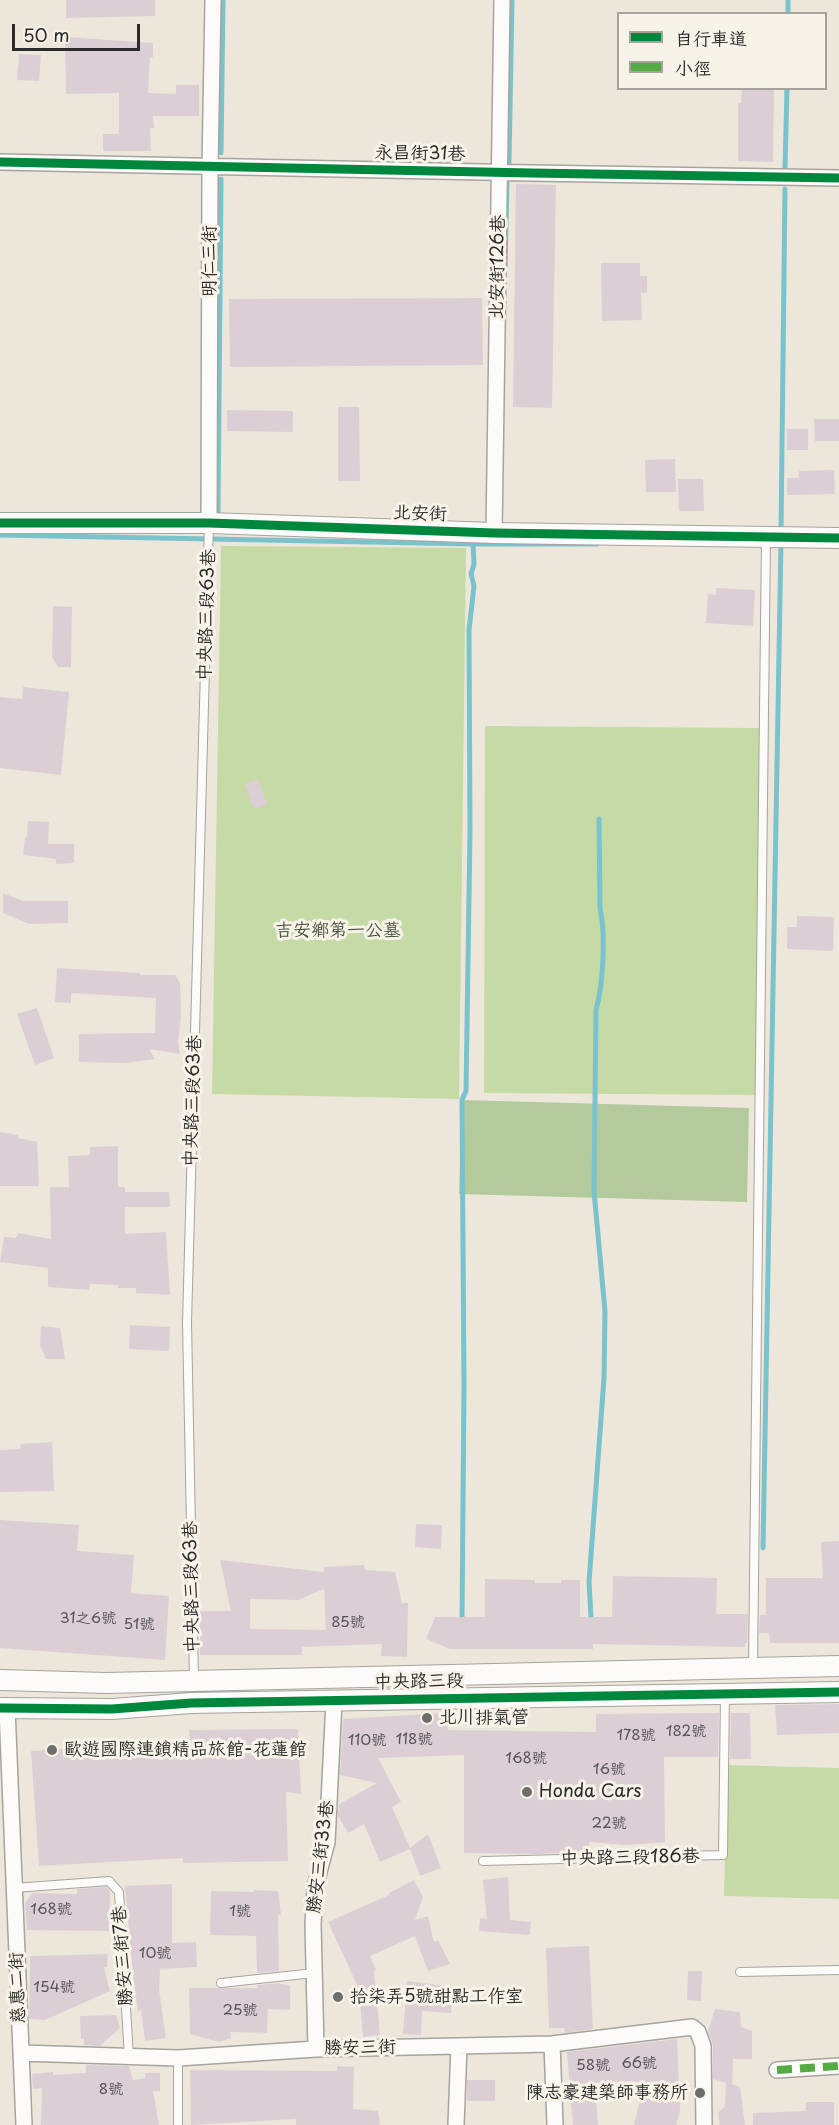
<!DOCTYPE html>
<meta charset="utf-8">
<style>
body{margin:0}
#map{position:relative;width:839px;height:2125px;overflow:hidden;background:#ede7db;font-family:"Playpen Sans","LXGW WenKai TC",sans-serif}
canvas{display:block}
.legend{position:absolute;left:617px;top:12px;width:210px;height:78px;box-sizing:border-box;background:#f7f3e8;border:2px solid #a5a39c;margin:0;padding:8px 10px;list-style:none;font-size:18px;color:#2b2b2b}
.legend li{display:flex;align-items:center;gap:12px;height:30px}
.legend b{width:30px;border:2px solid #a5a39c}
.scale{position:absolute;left:12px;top:24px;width:128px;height:27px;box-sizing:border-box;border:3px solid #2b2b2b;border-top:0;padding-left:8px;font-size:18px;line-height:21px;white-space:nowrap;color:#2b2b2b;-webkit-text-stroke:4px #f7f3e8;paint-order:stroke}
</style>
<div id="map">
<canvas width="839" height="2125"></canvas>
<ul class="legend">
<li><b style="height:8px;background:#00873e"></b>自行車道</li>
<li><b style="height:8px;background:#54ab44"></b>小徑</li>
</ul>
<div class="scale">50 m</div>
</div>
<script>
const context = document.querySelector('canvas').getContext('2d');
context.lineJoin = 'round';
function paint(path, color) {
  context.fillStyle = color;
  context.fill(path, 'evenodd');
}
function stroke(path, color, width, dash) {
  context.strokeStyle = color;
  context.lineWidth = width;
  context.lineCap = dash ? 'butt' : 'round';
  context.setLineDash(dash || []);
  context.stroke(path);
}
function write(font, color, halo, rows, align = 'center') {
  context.font = font + ' "Playpen Sans","LXGW WenKai TC",sans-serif';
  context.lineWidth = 6;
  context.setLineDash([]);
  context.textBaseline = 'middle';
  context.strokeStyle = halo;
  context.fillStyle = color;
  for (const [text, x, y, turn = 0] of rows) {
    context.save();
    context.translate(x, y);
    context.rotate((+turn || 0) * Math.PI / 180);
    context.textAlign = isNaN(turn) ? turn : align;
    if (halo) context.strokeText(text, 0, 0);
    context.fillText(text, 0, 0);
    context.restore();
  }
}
const green = new Path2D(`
 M221,546L466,548L459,1099L212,1094Z
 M485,726L760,728L759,1095L484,1093Z
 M727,1765L839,1768V1899L724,1896Z`);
const forest = new Path2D(`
 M462,1100L749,1108L747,1202L459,1194Z`);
const stream = new Path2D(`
 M788,14V0
 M221,153L223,0
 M509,163L512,0
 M785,168L787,88
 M505,268L507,183
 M218,515L221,179
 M781,532L785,189
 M0,535L473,544H597
 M763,1548L781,541
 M591,1617L589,1582L604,1378L605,1311L594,1191L596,1010C603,986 606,934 600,909L599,819
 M462,1623L464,1386L462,1100L466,1091L470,831L469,630L474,586L471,574L474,564L473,544`);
const building = new Path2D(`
 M66,0H155V16L66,18Z
 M66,37L153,43V57H150L148,93L176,94V85H199V116H153L154,128H150L151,151H103V134H119V93L66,94L65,38Z
 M19,54L41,55L39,81L17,80Z
 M742,88H774L773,162L738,161V103H741Z
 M516,184L556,185L552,408L513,407Z
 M601,263H640V276H647V293H641L642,320L602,321Z
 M482,298L483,365L230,367L229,299Z
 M338,407H359L360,481H338Z
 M227,410L293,411V432L227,431Z
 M814,419H839V441H815Z
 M787,429H808V450H787Z
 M675,459L676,492H646L645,460Z
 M834,470L835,494L787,495V478H799V471Z
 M678,479H703L704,511H679Z
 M716,588L755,590L753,626L706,623L708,594L716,595Z
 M53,606L72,607L71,667H58L52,657Z
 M23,687L69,692L61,775L0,768V697L22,699Z
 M258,779L267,804L254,809L245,784Z
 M28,821L49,822L48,844H74V863L56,864V859L23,855L25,837L27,838Z
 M3,893L23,901H68V923L29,924L3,913Z
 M797,916L834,917L833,951L787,949V927H797Z
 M57,968L140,973V975H175L180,983L181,1016L178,1043L180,1054L149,1049L155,1059L126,1063L79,1062V1034L155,1033L156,998L71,993V1003L55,1002Z
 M37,1008L54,1058L35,1065L17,1014Z
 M0,1132L18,1135L19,1138L37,1142L39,1186H0Z
 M118,1146V1187H125V1192H169L170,1207H125V1234L166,1232L170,1295L136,1293V1288H118V1285L90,1284L89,1290L48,1287V1268L0,1262L4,1237L16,1238L18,1233L51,1239L50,1187H69L68,1156L90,1155V1147Z
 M130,1325L170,1327L169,1351L129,1349Z
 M41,1326L60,1328L65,1359H46L40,1346Z
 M52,1442L54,1491L0,1492V1450L20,1449L21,1444Z
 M0,1520L79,1525L77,1551L134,1555L131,1593L169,1596L165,1660L0,1648Z
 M416,1524L442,1525L441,1549L415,1547Z
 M839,1541V1643H770L769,1633H759L760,1615H766V1578H823L821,1542Z
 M220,1560L324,1572V1567L364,1565L365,1570L395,1572L402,1603H408L407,1657L381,1656L382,1644L302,1647V1655H200V1611H231ZM324,1589L326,1630L250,1629V1599L298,1600Z
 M613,1576L717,1578L716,1614H748L747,1643H745V1647L593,1644V1649H450L426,1639L435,1617H485V1579L535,1580V1583H561V1580H580V1617H612Z
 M839,1704V1733L777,1735L775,1705Z
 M445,1713L448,1730L596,1732V1714L719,1713L718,1759V1757H664L665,1842L626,1845L589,1842V1852L537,1854L464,1853V1755L378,1758L401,1802L392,1807L410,1848L428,1834L441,1868L420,1876L410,1849L380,1862L364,1824L348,1833L338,1816L339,1804L377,1783L340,1775L343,1719Z
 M731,1713H750L751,1759H730Z
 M298,1729L301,1794L286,1792L288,1861L183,1863V1858L39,1866L31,1751L190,1741L189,1730Z
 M508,1877L510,1920L531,1922L530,1935L479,1931L480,1918L487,1919L483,1880Z
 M414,1880L423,1897L415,1920L428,1916L434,1942L438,1940L450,1964L428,1971L415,1936L370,1956L376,1970L374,1971L380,2035L363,2037L359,1989L328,1922L389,1895V1893Z
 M172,1884V1943L196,1942L197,1967L160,1969L159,1989L166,2038L145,2041L141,2009L138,2012L132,1965L125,1886Z
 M107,1887L110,1891L109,1931L27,1930L25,1903L33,1893L77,1894V1889Z
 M254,1890L278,1891L281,1915H278L279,1971L257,1973L256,1936L210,1935L211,1891L254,1892Z
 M589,1946L593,2029L565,2033L564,2028H549L546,1948Z
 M108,1954L107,1967H104L110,1991L45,2020L29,2019L30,1956Z
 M688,1971H702L701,2001L687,2000Z
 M407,1981L453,1987L451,2013L422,2011L421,2035L403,2034Z
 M280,1983V1984L290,1985V2010L268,2009L267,2033L230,2032L231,2038L219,2042L190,2034L189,1988H258L257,1985Z
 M715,2009L740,2012L741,2027L752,2031V2059H733L732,2084L740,2087L745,2125H720L718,2113L725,2106L726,2083L713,2079V2046L708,2031Z
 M116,2015L120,2028L100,2046L84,2045V2039H81L80,2016Z
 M677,2039L680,2111L676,2125H634L644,2083L628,2081L595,2083L598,2125H573L567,2052Z
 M86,2065L129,2066L133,2080L145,2078V2073H160V2091H153L159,2125H41L42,2088L33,2089L32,2074L53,2072V2075L86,2073Z
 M337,2066L354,2067L353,2109L378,2111L380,2125H296V2119L191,2125L190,2070L337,2071Z
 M467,2080H495V2101H467Z
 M806,2102H834V2125H753V2113L806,2111Z`);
const service = new Path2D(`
 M753,1666L766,538
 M194,1680L187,1322L209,524
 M483,1861L723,1855L725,1694
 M14,1888L109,1881L119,1892L129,2058
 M740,1972L839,1970
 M221,1983L314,1973
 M178,2058V2125`);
const minor = new Path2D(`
 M0,162L531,173L839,178
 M209,523L210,167L213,0
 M494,533L502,0
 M7,1708L24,2125
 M552,2044L555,2125
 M316,2049L313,1924L315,1887L327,1842L334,1701
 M21,2053L178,2058L316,2049L552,2044L692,2027L698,2032L703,2046L704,2125
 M777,2070L839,2066
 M456,2125L459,2046`);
const tertiary = new Path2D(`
 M0,523H209L494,533L839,538
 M0,1680L106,1683L839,1666
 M0,1708L112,1709L191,1703L839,1692`);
const quiet = new Path2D(`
 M777,2070L839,2066`);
const cycleway = new Path2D(`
 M0,162L531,173L839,178
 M0,523H209L494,533L839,538
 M0,1708L112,1709L191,1703L839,1692`);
const markers = [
 [427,1718,6,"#6f6d69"],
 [52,1750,6,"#6f6d69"],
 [527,1792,6,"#6f6d69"],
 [338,1997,6,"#6f6d69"],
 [700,2093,6,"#6f6d69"]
];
const numberNames = [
 ["31之6號",88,1619],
 ["85號",348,1623],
 ["51號",139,1625],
 ["182號",686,1732],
 ["178號",636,1736],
 ["118號",414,1740],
 ["110號",367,1741],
 ["168號",526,1759],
 ["16號",609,1770],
 ["22號",609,1824],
 ["168號",51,1910],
 ["1號",240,1912],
 ["10號",155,1954],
 ["154號",54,1988],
 ["25號",240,2011],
 ["66號",639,2064],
 ["58號",593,2066],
 ["8號",111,2090]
];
const streetNames = [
 ["永昌街31巷",420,154,1],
 ["明仁三街",210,261,-90],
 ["北安街126巷",498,267,-89],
 ["北安街",420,514,2],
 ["中央路三段63巷",207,615,-88],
 ["中央路三段63巷",193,1101,-88],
 ["中央路三段63巷",192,1587,-91],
 ["中央路三段",419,1682,-1],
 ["勝安三街33巷",321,1857,-83],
 ["中央路三段186巷",630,1858,-1],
 ["勝安三街7巷",123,1956,-94],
 ["慈惠二街",18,1988,-92],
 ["勝安三街",360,2048,-1]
];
const parkNames = [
 ["吉安鄉第一公墓",338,931]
];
const poiNames = [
 ["北川排氣管",439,1718],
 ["歐遊國際連鎖精品旅館-花蓮館",64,1750],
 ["Honda Cars",539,1792],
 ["拾柒弄5號甜點工作室",350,1997],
 ["陳志豪建築師事務所",688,2093,"right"]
];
paint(green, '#c6daa6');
paint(forest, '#b3ca9d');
stroke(stream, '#7ac2cc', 5);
paint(building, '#dbcfd5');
stroke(service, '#a7a39d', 10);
stroke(minor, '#a7a39d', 18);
stroke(tertiary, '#a7a39d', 22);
stroke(service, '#fcfbfa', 8);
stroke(minor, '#fcfbfa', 15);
stroke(tertiary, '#fcfbfa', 20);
stroke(quiet, '#54ab44', 8, [15, 8]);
stroke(cycleway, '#00873e', 9);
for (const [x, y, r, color] of markers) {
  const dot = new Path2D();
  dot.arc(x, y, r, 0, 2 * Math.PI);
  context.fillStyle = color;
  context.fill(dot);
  stroke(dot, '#f7f3e8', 2);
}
write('15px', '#575456', null, numberNames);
write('18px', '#2b2b2b', '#f7f3e8', streetNames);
write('18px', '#4a543f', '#f7f3e8', parkNames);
write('18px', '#2b2b2b', '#f7f3e8', poiNames, 'left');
</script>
